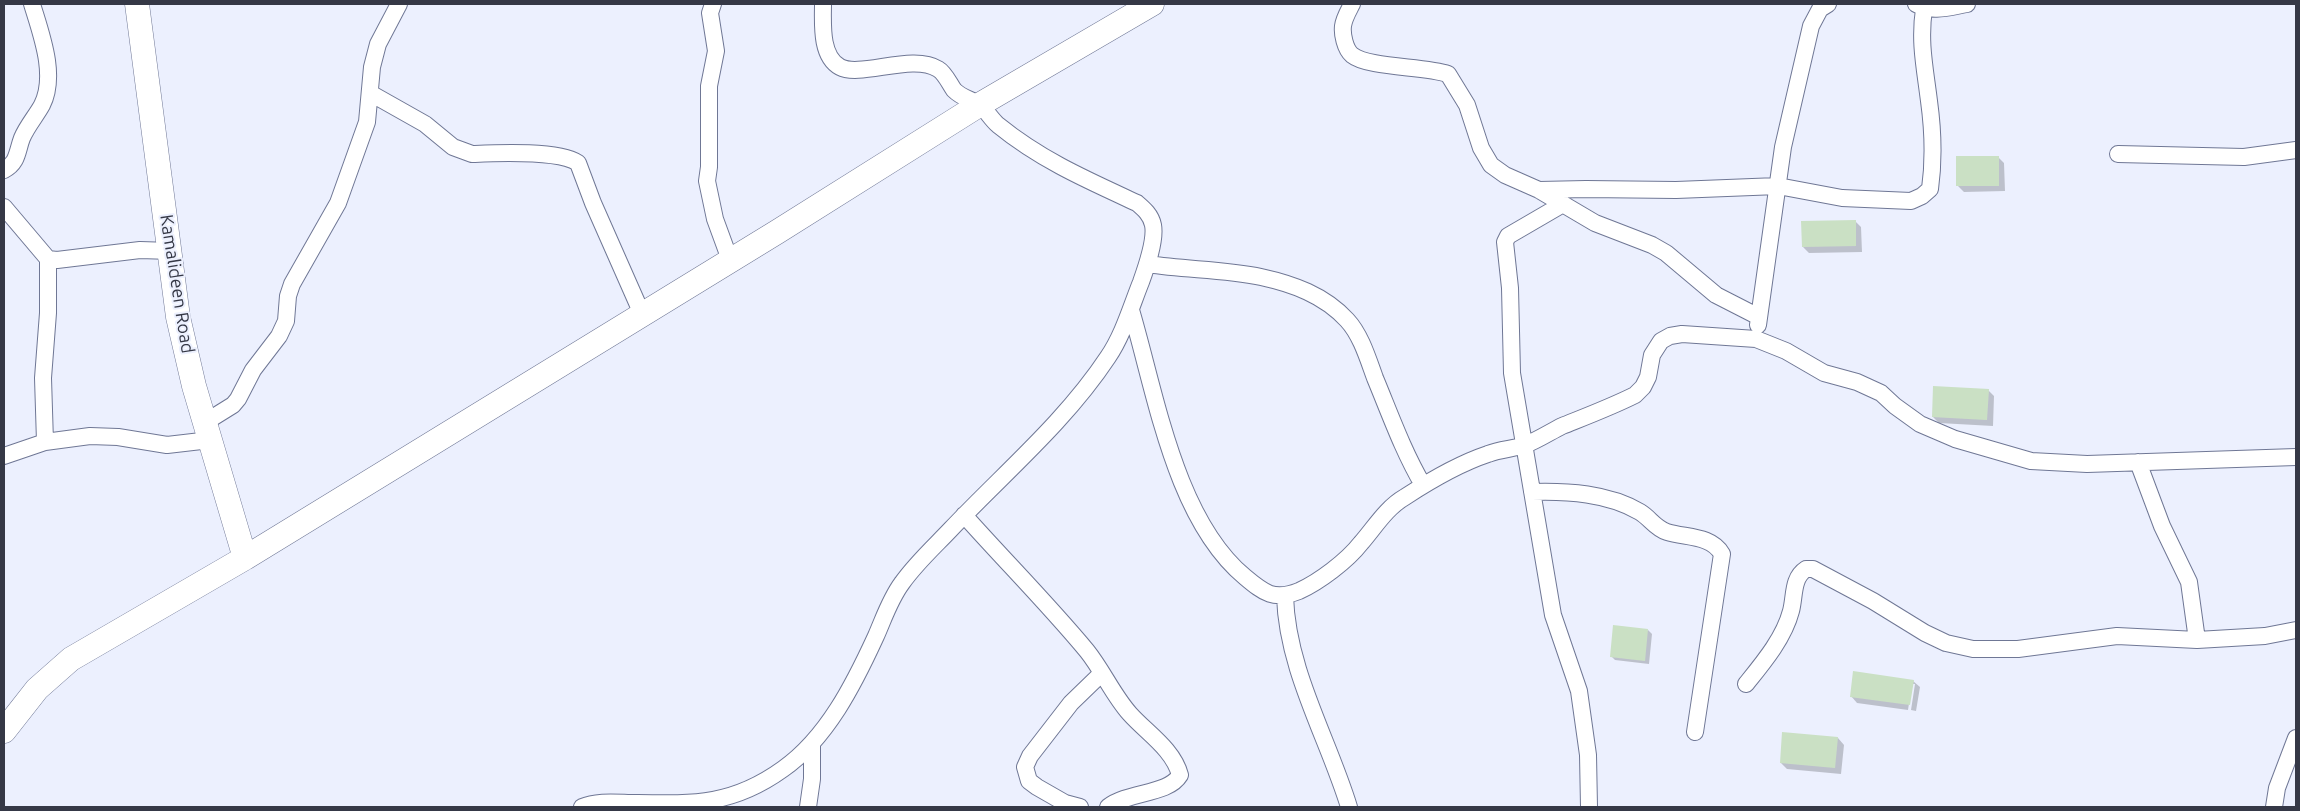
<!DOCTYPE html>
<style>
body{margin:0}
#map{position:relative;width:2300px;height:811px;overflow:hidden;background:#ecf0fe;font-family:Ubuntu,sans-serif}
canvas{display:block}
.frame{position:absolute;inset:0;border:5px solid #353846;pointer-events:none}
</style>
<div id="map">
<canvas width="2300" height="811"></canvas>
<div class="frame"></div>
</div>
<script>
const context = document.querySelector('canvas').getContext('2d');
context.lineJoin = 'round';
function paint(path, color) {
  context.fillStyle = color;
  context.fill(path, 'evenodd');
}
function stroke(path, color, width, dash) {
  context.strokeStyle = color;
  context.lineWidth = width;
  context.lineCap = dash ? 'butt' : 'round';
  context.setLineDash(dash || []);
  context.stroke(path);
}
function write(font, color, halo, rows, align = 'center') {
  context.font = font + ' Ubuntu,sans-serif';
  context.lineWidth = 4;
  context.setLineDash([]);
  context.textBaseline = 'middle';
  context.strokeStyle = halo;
  context.fillStyle = color;
  for (const [text, x, y, turn = 0] of rows) {
    context.save();
    context.translate(x, y);
    context.rotate((+turn || 0) * Math.PI / 180);
    context.textAlign = isNaN(turn) ? turn : align;
    if (halo) context.strokeText(text, 0, 0);
    context.fillText(text, 0, 0);
    context.restore();
  }
}
const shadow = new Path2D(`
 M1998,157L2004,163L2005,191L1964,192L1958,186Z
 M1855,221L1861,227L1862,252L1809,253L1803,247Z
 M1988,390L1994,396L1993,426L1939,423L1933,417Z
 M1648,630L1652,634L1649,664L1615,660L1611,656Z
 M1913,681L1920,687L1916,711L1911,710L1915,684H1912L1908,710L1857,703L1851,696Z
 M1838,738L1844,745L1841,774L1787,769L1781,763Z`);
const building = new Path2D(`
 M1956,156H1999V186H1956Z
 M1856,220V246L1802,247L1801,221Z
 M1933,386L1989,389L1987,420L1932,417Z
 M1613,625L1648,629L1645,661L1610,657Z
 M1853,671L1914,680L1910,705L1850,697Z
 M1782,732L1838,737L1835,768L1780,763Z`);
const street = new Path2D(`
 M713,4L710,13L716,51L709,86V167L707,181L715,219L730,260
 M1352,4C1349,10 1344,18 1343,26C1342,34 1345,49 1352,55C1368,68 1425,66 1448,74L1467,105L1481,148L1491,165L1505,175L1539,190L1595,223L1652,245L1666,253L1716,295L1759,317
 M1916,4C1931,13 1950,7 1967,4
 M370,93L425,124L453,147L472,154C497,153 558,150 578,163L593,203L642,314
 M2118,154L2244,157L2296,150
 M4,170C18,163 17,151 22,138C27,126 36,116 42,105C57,75 41,34 32,4
 M1539,190L1586,189L1676,190L1778,186L1842,198L1911,201L1922,196L1930,189C1934,160 1933,130 1929,101C1925,68 1919,42 1924,9
 M1563,204L1508,236L1505,242L1510,288L1512,373L1553,615L1579,691L1588,755L1589,807
 M4,207L48,259L57,260L140,250L171,251
 M1148,264C1186,270 1224,269 1261,277C1293,284 1324,295 1347,320C1361,335 1368,359 1375,378C1390,414 1403,451 1423,485
 M1131,310C1156,394 1175,519 1245,577C1264,593 1274,601 1299,591C1319,582 1347,561 1361,543C1375,527 1386,508 1405,497C1431,480 1458,464 1488,454C1500,449 1513,449 1525,445C1538,440 1550,432 1562,426C1587,416 1611,407 1635,395L1643,387L1648,377L1652,355L1661,341L1670,336L1682,334L1756,339L1786,351L1824,373L1857,382L1881,393L1895,406L1920,424L1955,439L2031,461L2087,464L2296,457
 M1758,325L1783,147L1811,26L1820,9L1828,4
 M204,423L233,405L238,399L253,370L279,336L286,321L288,296L292,284L338,203L367,122L372,67L378,44L399,4
 M45,442L43,378L48,313V259
 M4,456L45,442L90,436L118,437L167,445L210,440
 M2138,462L2162,526L2189,582L2197,640
 M1532,492C1567,491 1608,493 1640,512C1650,518 1655,528 1667,532C1686,538 1711,535 1722,554L1695,732
 M964,515C1005,561 1048,604 1087,651C1103,671 1113,695 1130,714C1147,733 1173,749 1180,775C1168,795 1129,791 1108,807
 M1285,596C1287,670 1328,738 1349,807
 M1746,684C1763,663 1784,638 1791,611C1795,596 1792,578 1806,569H1813L1873,601L1925,633L1946,643L1973,649H2018L2117,636L2197,640L2265,636L2296,630
 M582,807C598,800 619,803 636,803C695,804 733,805 783,769C827,738 854,684 876,636C884,618 890,599 902,583C916,563 935,546 951,529C1004,473 1065,422 1108,357C1123,335 1131,307 1141,282C1146,268 1156,240 1153,225C1151,215 1144,209 1137,203C1087,180 1041,160 998,125C991,119 987,111 980,105C972,99 963,99 954,90C949,83 945,73 938,69C913,53 860,78 840,67C820,56 823,23 823,4
 M808,807L812,779V744
 M1080,807L1065,803L1037,787L1029,781L1025,767L1030,756L1071,703L1102,673
 M2274,807L2277,788L2296,738`);
const secondary = new Path2D(`
 M137,4L178,317L194,386L245,558
 M4,731L37,689L71,659L245,558L777,232L979,105L1152,4`);
const streetNames = [
 ["Kamalideen Road",177,284,81]
];
paint(shadow, '#0003');
paint(building, '#cae0c4');
stroke(street, '#6f7795', 18);
stroke(secondary, '#6f7795', 25);
stroke(street, '#fff', 16);
stroke(secondary, '#fff', 24);
write('18px', '#353846', '#ecf0fe', streetNames);
</script>
